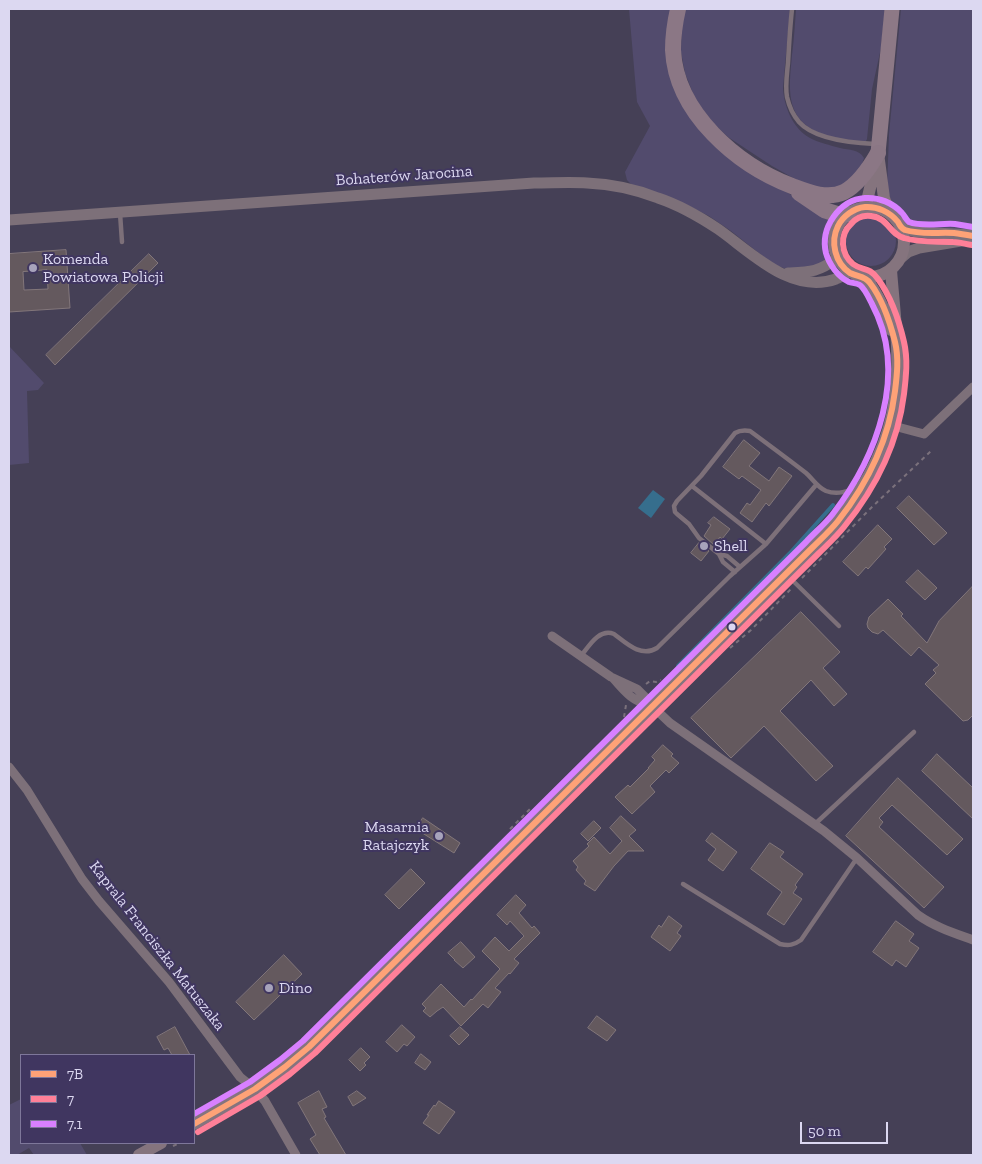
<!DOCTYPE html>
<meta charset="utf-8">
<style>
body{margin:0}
#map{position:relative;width:982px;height:1164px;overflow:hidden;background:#454056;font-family:"Zilla Slab",serif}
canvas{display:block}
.frame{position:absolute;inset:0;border:10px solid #dcd8f1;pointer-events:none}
.legend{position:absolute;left:20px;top:1054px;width:175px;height:90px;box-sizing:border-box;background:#403660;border:1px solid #7e779a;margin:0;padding:6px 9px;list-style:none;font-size:15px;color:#dcd8f1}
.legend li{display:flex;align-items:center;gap:10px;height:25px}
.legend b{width:25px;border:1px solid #7e779a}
.scale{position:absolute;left:800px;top:1122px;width:88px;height:22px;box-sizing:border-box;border:2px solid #dcd8f1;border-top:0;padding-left:6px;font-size:15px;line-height:18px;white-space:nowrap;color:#dcd8f1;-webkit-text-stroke:4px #403660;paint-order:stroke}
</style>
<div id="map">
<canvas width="982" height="1164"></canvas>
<div class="frame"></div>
<ul class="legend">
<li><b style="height:6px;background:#fea277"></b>7B</li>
<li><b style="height:6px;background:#ff8098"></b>7</li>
<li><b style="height:6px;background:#d880ff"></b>7.1</li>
</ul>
<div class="scale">50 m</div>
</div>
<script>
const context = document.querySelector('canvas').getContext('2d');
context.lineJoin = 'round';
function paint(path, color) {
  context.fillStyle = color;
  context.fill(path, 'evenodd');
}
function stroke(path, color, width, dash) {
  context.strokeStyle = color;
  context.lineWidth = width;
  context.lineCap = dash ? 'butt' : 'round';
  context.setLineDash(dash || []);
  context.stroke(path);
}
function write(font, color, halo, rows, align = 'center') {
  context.font = font + ' "Zilla Slab",serif';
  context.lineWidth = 4;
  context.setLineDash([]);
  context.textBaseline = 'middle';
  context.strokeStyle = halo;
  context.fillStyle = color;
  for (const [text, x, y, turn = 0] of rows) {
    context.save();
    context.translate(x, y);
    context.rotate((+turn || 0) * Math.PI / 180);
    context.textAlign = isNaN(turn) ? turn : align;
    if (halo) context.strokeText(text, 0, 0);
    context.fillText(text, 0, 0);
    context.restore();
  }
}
const green = new Path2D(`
 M629,9H672L670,67L750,170L833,220L836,225L832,236L831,249L829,255L822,264L789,270L778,266L769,261L731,231L709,216L687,205L632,185L627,180L625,172L650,126L637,102Z
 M685,9H790L783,88C784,106 792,128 810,138C819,143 830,145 840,148C849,150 859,149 864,158L859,173L837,190L809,187L772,166L728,137L709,119L694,96L685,73L683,63L681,52L682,18Z
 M796,9H885L881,48L872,89L867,139L865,143C847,140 826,139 810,128C784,112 790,80 792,55C794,39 795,24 796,9Z
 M901,9H973V232L967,233L908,225L895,212L887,188L889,134Z
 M846 241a25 25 0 1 1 50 0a25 25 0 1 1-50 0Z
 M9,346L44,383L38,390L27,391L29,463L9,465Z
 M21,1099V1143H80L87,1155H34L29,1148L17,1155H9V1105Z`);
const water = new Path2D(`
 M653,490L665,499L651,518L638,508Z`);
const stream = new Path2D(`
 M678,666L790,553L833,505`);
const building = new Path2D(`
 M66,250L70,308L9,312V254ZM47,270L48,289L24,290L23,272Z
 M149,254L158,263L55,365L46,355Z
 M744,440L760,453L749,466L769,481L779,467L792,476L769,506L766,503L752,522L740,513L747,503L750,505L761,490L742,476L739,479L723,467Z
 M909,496L947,533L934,545L897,508Z
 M714,517L730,529L722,539L720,537L714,545L704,536L711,525L708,523Z
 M878,525L892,539L884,547L886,549L868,569L866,567L858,576L843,562Z
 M699,543L709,551L701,561L691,553Z
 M918,570L937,588L925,600L906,582Z
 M973,586V715L968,720L963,721L925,684L936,673L933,670L939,665L919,647L911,656L883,630L878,634L872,632L868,628L867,624L869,617L888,599L903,614L901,616L927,643L939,621Z
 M801,612L840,652L823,668L847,694L834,706L811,680L780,711L833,766L816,781L764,726L731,758L691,718Z
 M663,745L673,754L671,756L679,763L669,773L666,770L650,786L655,792L632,814L615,797L628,785L630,787L649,768H648L655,760L652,757Z
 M937,754L973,788V819L922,771Z
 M898,778L963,839L947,855L892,805L879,818L883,822L879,827L944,887L924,908L846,836Z
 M621,816L636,830L629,836L644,851H628L614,866L595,891L584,884L586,881L576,870L578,867L573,861L589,846L587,844L594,837L610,854L622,841L610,828Z
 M423,818L460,843L454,853L416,829Z
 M594,821L601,828L588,841L581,834Z
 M712,833L737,852L723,871L708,860L716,849L706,841Z
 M770,843L784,852L780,857L803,874L795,885L797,887L793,893L802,899L784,925L767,914L782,892L751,869Z
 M411,869L425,883L399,909L385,895Z
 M516,895L526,905L519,913L532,928L534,926L540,933L514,959L519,963L510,974L509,973L495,988L501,992L488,1008L483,1004L461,1026L443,1007L437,1011L430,1017L423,1011L426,1008L422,1004L441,984L464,1007L471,999L472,1000L500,969L482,951L495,937L509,951L524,936L510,921L507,925L497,915Z
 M669,916L682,926L677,933L681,936L670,951L651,937L659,925L661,927Z
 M896,921L914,934L909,941L919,948L906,967L896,960L892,966L873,952Z
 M461,942L475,957L463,968L454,960H455L448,953Z
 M284,955L302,974L254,1020L236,1002Z
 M597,1016L616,1030L607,1041L588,1028Z
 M402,1025L415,1037L407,1046L404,1044L397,1052L386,1042Z
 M175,1027L190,1055H172L168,1048L164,1050L157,1037Z
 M460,1027L469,1035L459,1045L450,1036Z
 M361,1048L370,1057L364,1063L366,1065L360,1071L349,1060Z
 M421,1054L431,1062L425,1070L415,1063Z
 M319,1091L327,1107L322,1109L326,1117L324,1118L346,1155H320L310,1139L316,1135L298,1103Z
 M357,1091L366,1098L353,1106L348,1097Z
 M439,1101L455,1112L439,1134L423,1123L429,1115H427L434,1105L435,1106Z`);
const path = new Path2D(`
 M802,578L870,509L932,450
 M730,648L751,630L791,589
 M646,684L650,681L656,682L661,680
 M624,717L626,705
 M510,829L530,809
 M173,1146L180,1143`);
const service = new Path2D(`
 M792,9C790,27 789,45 788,63C787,74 785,86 787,97C789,106 793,115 799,122C814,139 853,143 875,144
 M120,213L122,242
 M692,486L766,544
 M719,554L723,562L735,572
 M740,567L727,556L719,554L699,538L689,524L677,514L675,512L674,506L677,501L701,476L735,433C740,430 744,430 750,431C769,445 788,459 806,473C813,479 817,487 826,491C837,495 849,492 858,485
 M787,575L839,626
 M581,656C589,646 599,628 614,634C626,643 641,658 657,648L730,576L766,544L816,485
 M815,824L914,732
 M683,884L780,944C789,946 794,945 801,940L857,858`);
const minor = new Path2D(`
 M890,425L924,434L973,387
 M552,636L611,677L637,689L647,699L652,706L670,723L824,831L857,858L918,915C935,927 954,933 973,940
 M613,678C625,692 633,702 652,706
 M9,767L27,790L82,879L99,901L169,982L240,1077L255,1089L265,1101L296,1155`);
const tertiary = new Path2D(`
 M9,220L534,183C552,183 570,182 587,183C611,184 635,189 658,198C679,205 700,217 718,229C751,252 791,295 836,279C841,277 845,274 850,272
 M901,227L916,232L972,235
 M901,258L908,252L919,248L973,239
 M788,273C810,272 819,272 837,258`);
const secondary = new Path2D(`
 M878,153L884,198L890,214
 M834 242a35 35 0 1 1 70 0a35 35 0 1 1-70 0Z
 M864,207L867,201L876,162
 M865,277C879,296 884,308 891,330
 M194,1124L255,1089L285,1067L309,1047L812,548C820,539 830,531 838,521C866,486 889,444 895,399C901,357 894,311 891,270
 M139,1155L161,1143`);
const trunk = new Path2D(`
 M878,153L892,9`);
const motorway = new Path2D(`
 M678,9C675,22 673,36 673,50C676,113 737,165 792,186C808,192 827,200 844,192C859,184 870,167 878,153
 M799,193L824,210L840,215L848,214`);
const bus1 = new Path2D(`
 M194,1124L255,1089L285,1067L309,1047L812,548C821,539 830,531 838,521C868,483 889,439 895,391C897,375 899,358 895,342C890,322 883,300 870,283C865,276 858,277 850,273C835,263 830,242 838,226C843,216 854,208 865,207C877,206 890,212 898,222C900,226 901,228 905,230C921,235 938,232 954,233C961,234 967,235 973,236`);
const bus2 = new Path2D(`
 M198,1132L260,1096L290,1074L315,1053L818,554C827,545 836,537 844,527C875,489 898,443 904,394C906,377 908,359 904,342C899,320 891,297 878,279C869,266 862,271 853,264C841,254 839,235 851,224C856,218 863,215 871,216C889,218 889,234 904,238C920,243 937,241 953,242C959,242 965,244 972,245`);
const bus3 = new Path2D(`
 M194,1114L250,1082L280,1060L303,1041L806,542C814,533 824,525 832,515C877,457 909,373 872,304C869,298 865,289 860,285C857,283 852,283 849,282C838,277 829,264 826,253C820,228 839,200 865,198C879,197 893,203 902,213C905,216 906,220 909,222C922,227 941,223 955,224C961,225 967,226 973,227`);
const markers = [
 [33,268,5,"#a7a3bb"],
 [704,546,5,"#a7a3bb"],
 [732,627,4.5,"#dcd8f1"],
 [439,836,5,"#a7a3bb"],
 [269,988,5,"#a7a3bb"]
];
const streetNames = [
 ["Bohaterów Jarocina",404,176,-4],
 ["Kaprala Franciszka Matuszaka",157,946,52]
];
const poiNames = [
 ["Komenda",43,259],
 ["Powiatowa Policji",43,277],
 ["Shell",714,546],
 ["Masarnia",429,827,"right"],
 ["Ratajczyk",429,845,"right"],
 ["Dino",279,988]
];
paint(green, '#524b6d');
paint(water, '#366e8d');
stroke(stream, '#366e8d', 4);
paint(building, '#64595e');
stroke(building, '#82767a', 1);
stroke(path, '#7b717c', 2, [4, 4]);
stroke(service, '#7d7079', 4.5);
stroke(minor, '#7d7079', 9);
stroke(tertiary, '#7d7079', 11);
stroke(secondary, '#85747e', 12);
stroke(trunk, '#8d7986', 15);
stroke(motorway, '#8b7785', 16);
stroke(bus1, '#fea277', 6);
stroke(bus2, '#ff8098', 6);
stroke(bus3, '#d880ff', 6);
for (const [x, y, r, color] of markers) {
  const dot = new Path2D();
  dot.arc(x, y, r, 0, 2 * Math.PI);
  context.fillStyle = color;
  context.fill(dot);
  stroke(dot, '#403660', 2);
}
write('16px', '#dcd8f1', '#403660', streetNames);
write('16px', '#dcd8f1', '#403660', poiNames, 'left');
</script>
